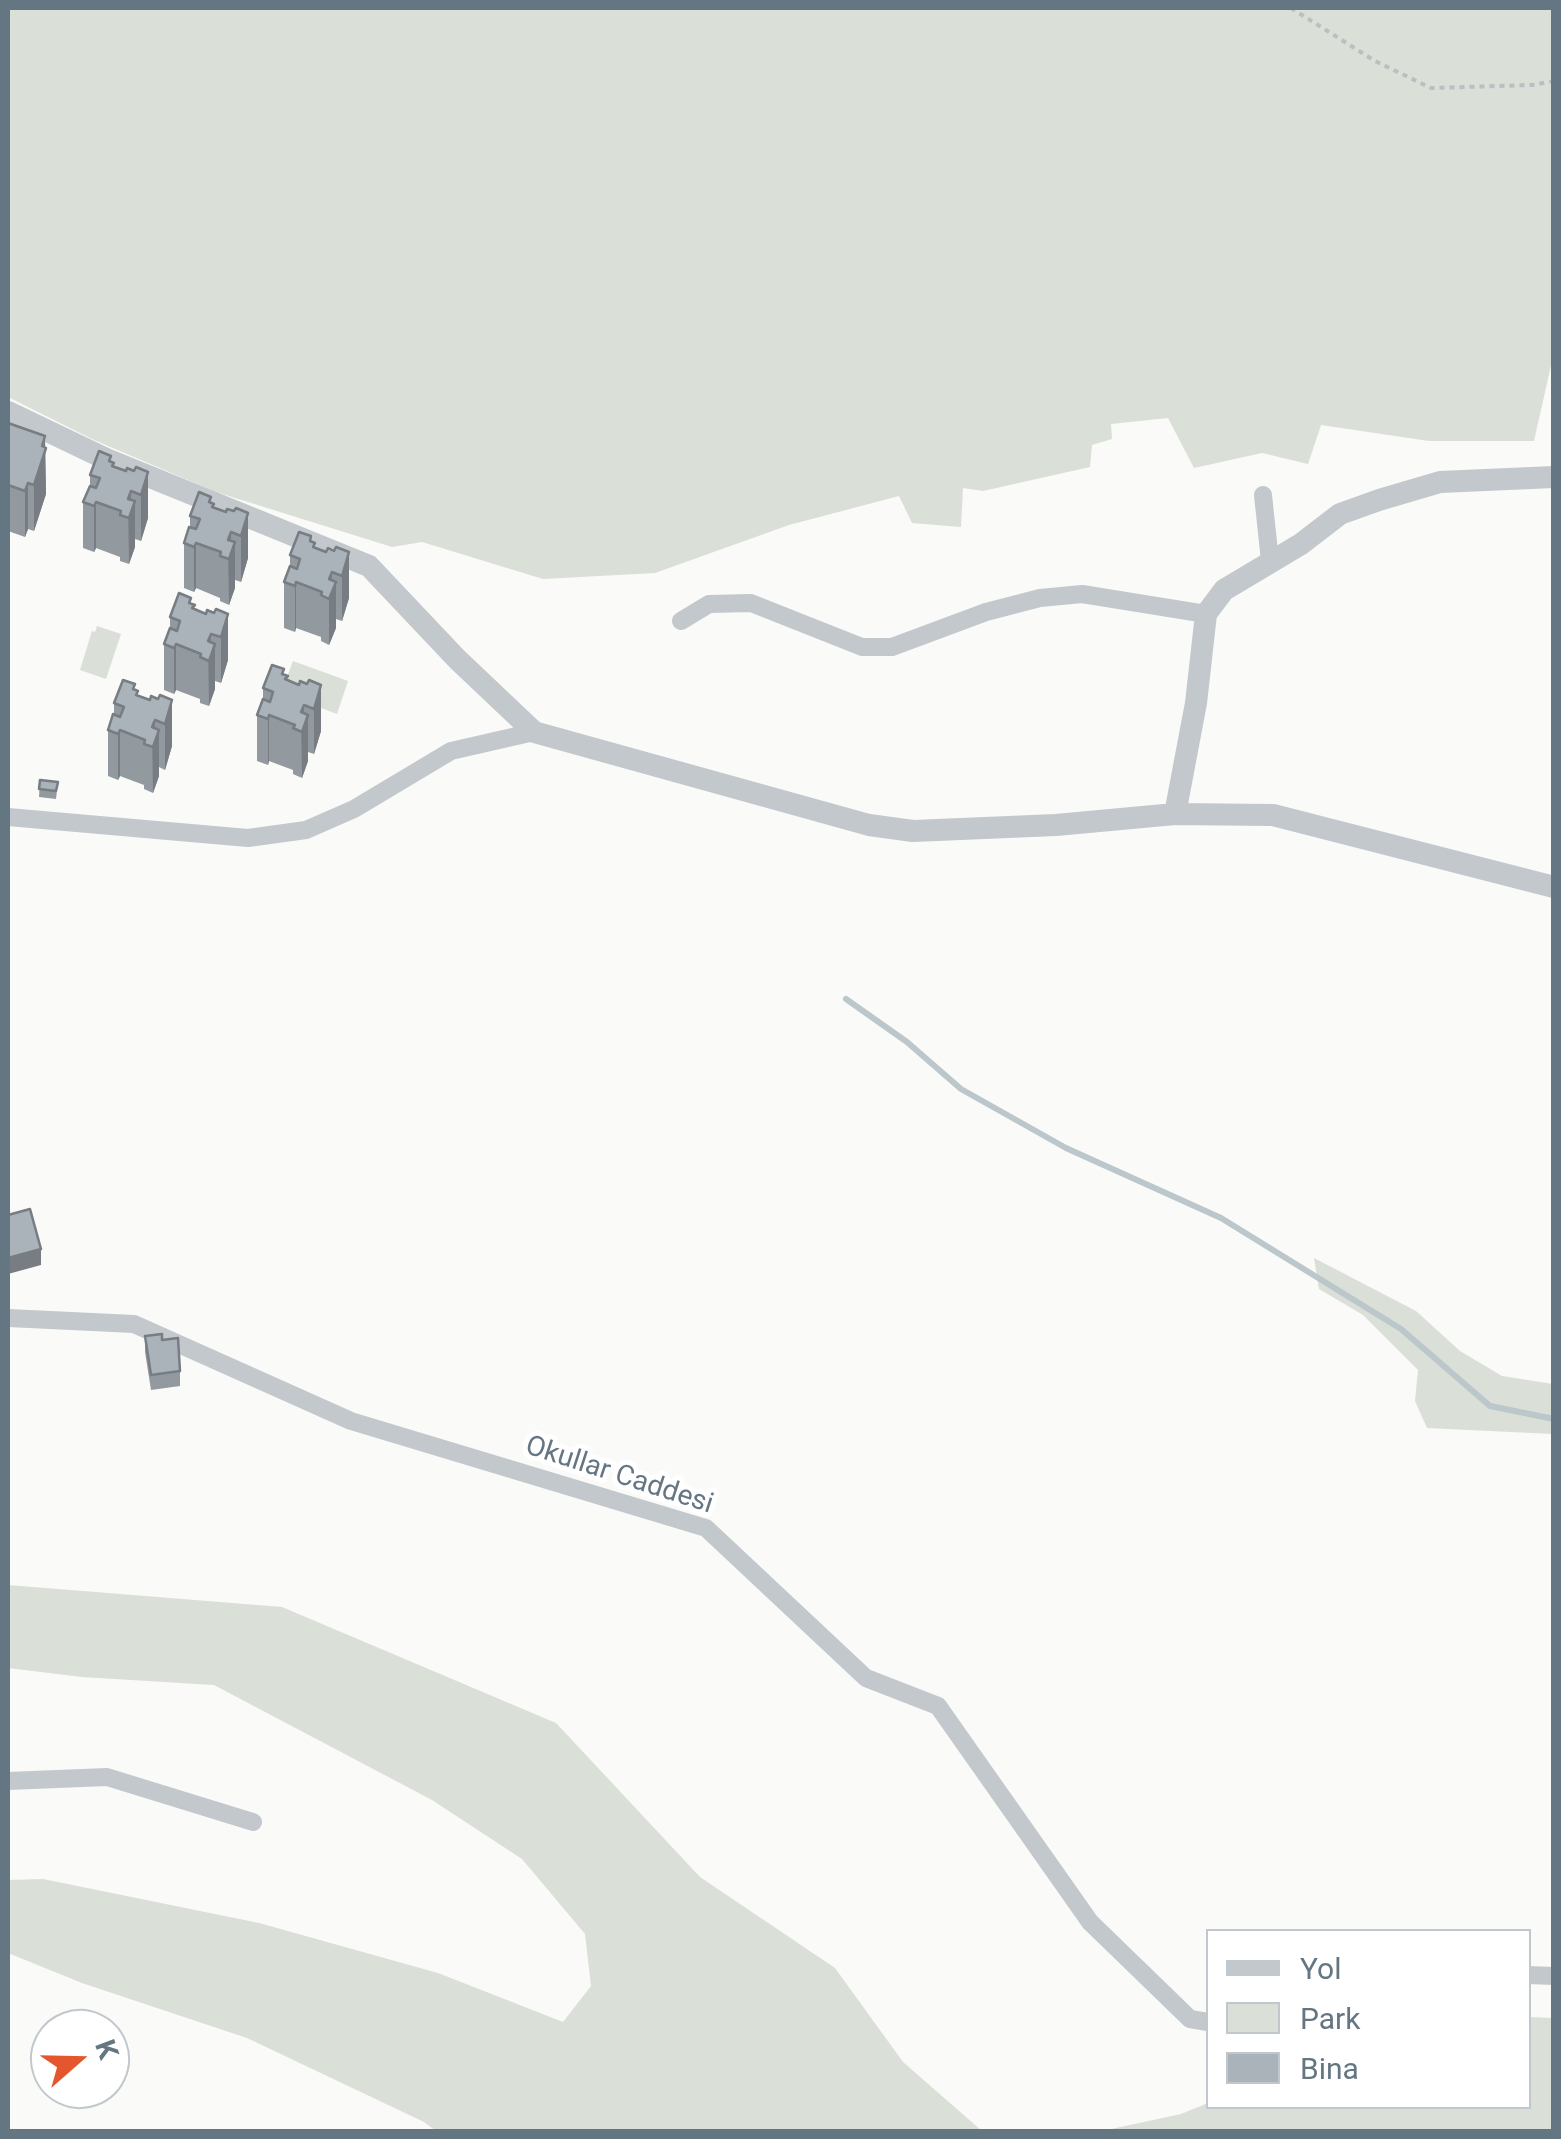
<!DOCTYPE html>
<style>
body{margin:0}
#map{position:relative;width:1561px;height:2139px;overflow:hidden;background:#fafaf8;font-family:Roboto,sans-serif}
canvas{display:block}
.frame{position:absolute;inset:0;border:10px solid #657683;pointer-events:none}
.legend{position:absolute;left:1206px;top:1929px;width:325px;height:180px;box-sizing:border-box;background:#fff;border:2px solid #c1c8cd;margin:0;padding:12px 18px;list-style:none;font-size:30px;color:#657683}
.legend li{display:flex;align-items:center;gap:20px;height:50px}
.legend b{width:50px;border:2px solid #c1c8cd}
.north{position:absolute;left:30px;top:2009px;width:100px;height:100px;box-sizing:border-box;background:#fff;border:2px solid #c1c8cd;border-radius:50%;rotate:70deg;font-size:28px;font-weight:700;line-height:40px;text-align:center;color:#657683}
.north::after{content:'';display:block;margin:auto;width:35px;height:45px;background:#e4572e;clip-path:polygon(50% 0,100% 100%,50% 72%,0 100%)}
</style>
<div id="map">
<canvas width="1561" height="2139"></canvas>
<div class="frame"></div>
<ul class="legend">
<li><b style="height:12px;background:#c3c8cc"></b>Yol</li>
<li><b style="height:28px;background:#dadfd7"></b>Park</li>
<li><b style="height:28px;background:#aab3b9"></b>Bina</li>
</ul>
<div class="north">K</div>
</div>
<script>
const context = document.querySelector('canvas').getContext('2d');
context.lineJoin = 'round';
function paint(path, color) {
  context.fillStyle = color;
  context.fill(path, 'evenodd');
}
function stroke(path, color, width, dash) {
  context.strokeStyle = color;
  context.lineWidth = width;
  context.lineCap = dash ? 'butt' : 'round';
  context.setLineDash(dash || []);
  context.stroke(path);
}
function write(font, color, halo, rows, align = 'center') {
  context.font = font + ' Roboto,sans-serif';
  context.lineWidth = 10;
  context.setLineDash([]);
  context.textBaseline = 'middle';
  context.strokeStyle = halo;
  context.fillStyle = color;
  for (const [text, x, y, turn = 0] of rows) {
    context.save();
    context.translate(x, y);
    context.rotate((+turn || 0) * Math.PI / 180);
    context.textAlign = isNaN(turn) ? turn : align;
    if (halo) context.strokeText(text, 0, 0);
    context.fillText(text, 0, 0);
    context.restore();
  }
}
const green = new Path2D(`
 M8,8H1553L1554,352L1534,441H1429L1321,425L1308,464L1262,453L1194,468L1168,418L1111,424L1112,439L1092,445L1090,467L983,491L963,488L961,527L912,523L899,496L789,525L655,573L543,579L422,542L392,547L216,492L94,440L8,397Z
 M97,626L121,634L106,679L80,670L92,631L95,632Z
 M293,661L348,681L337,714L281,693Z
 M1314,1258L1416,1311L1460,1351L1502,1376L1553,1384V1434L1427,1428L1415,1401L1418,1370L1363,1315L1319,1289Z
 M8,1585L282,1607L556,1723L700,1877L835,1968L903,2062L982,2131H436L424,2122L247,2038L82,1983L8,1953V1880L43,1879L259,1923L438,1973L563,2022L591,1986L585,1934L522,1859L432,1800L214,1685L82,1677L8,1668Z
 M1529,2017L1553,2018V2131H1102L1181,2114L1208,2103V2106H1528Z`);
const stream = new Path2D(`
 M846,999L907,1042L961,1089L1066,1148L1221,1218L1401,1329L1490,1406L1554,1419`);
const path = new Path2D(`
 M1291,8L1375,61L1431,88L1532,85L1554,81`);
const minor = new Path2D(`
 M1263,495L1270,561
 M681,621L709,604L751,603L862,647H892L986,612L1040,598L1082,594L1206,614
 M8,817L248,838L306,830L354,809L451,751L534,732
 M8,1318L134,1324L351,1421L706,1528L866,1678L938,1706L1090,1922L1190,2019L1208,2022
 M8,1781L107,1777L253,1822
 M1528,1975L1554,1976`);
const tertiary = new Path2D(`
 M8,412L106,459L369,566L457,659L534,732L869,825L913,831L1056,825L1175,814L1273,815L1554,887
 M1175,814L1196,703L1206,614L1224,590L1301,544L1340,514L1379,500L1440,482L1554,477`);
const wall = new Path2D(`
 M8,423L45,448L46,494L34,531L28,529L25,537L8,531Z
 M111,461L114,467L126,471H134L148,518L141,541L135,539V547L129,564L120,561V557L96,548L94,552L83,548V502L90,486V475Z
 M211,502L214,508L226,512L234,511L248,558L241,582L235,580V588L229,605L220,601V598L196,588L194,592L184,588V543L190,527V516Z
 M311,542L315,547L326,552L334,551L349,598L342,621L336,619V628L329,645L321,641V637L296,628L295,632L284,628V582L290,566V555Z
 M191,604L195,609L206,614L214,613L228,660L221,683L215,681V689L209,706L200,703V699L176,690L174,694L164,690V644L170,628V617Z
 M284,675L288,680L299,685L307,684L321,731L314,754L308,752V761L302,778L293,774V770L269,761L268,765L257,761V715L263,699V688Z
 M135,690L138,696L150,700L158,699L172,746L165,770L159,767V776L153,793L144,789V785L120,776L118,780L108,776V730L114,714V703Z
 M40,780L58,782L56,799L39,797Z
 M145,1336L162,1340L180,1371V1386L151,1390L145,1352Z`);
const shadedWall = new Path2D(`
 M45,436L46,494L34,531V485Z
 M148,472V518L141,541V495Z
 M28,483V529L25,537V491Z
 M131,491V512L135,501V547L129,564L128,499Z
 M96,502V548L94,552V506Z
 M248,513V558L241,582V536Z
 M231,532V553L235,542V588L229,605L228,540Z
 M196,543V588L194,592V547Z
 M349,552V598L342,621V576Z
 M332,572V593L336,582V628L329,645V579Z
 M296,582V628L295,632V586Z
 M228,614V660L221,683V637Z
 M211,634V655L215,644V689L209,706L208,641Z
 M176,644V690L174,694V648Z
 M321,685V731L314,754V709Z
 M172,700V746L165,770V724Z
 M304,705V726L308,715V761L302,778L301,712Z
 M269,715V761L268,765V719Z
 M155,720V741L159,730V776L153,793L152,727Z
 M120,730V776L118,780V734Z
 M41,1249V1265L8,1274V1258Z`);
const building = new Path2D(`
 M8,423L45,436L42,446L46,448L34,485L28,483L25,491L8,485Z
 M99,451L111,456L109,461L114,463L112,466L126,471L127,468L134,471L136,467L148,472L141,495L131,491L128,499L135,501L129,518L120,515L121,511L96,502L94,506L83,502L90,486L96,488L100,478L90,475Z
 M199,492L211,497L209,502L214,504L212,507L226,512L227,509L234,511L236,508L248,513L241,536L231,532L228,540L235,542L229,559L220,556L221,552L196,543L194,547L184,543L189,527L196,529L200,519L190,516Z
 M299,532L311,536L310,541L315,543L313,547L326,552L328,548L334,551L336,547L349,552L342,576L332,572L329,579L336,582L329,599L321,595L322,592L296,582L295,586L284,582L290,566L297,569L300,559L290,555Z
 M179,593L191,598L189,603L195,605L192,608L206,614L207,610L214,613L216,609L228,614L221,637L211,634L208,641L215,644L209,661L200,657L201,654L176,644L174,648L164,644L170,628L177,631L180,621L170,617Z
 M272,665L284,669L282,674L288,676L285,679L299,685L300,681L307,684L309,680L321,685L314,709L304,705L301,712L308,715L302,732L293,728L295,725L269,715L268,719L257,715L263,699L270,702L273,692L263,688Z
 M123,680L135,684L133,689L138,691L136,695L150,700L151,696L158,699L160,695L172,700L165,724L155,720L152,727L159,730L153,747L144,744L145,740L120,730L118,734L108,730L113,714L120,717L124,707L114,703Z
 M40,780L58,782L56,791L39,789Z
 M30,1209L41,1249L8,1258V1215Z
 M162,1334V1340L178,1338L180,1371L151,1375L145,1336Z`);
const streetNames = [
 ["Okullar Caddesi",619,1476,18]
];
paint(green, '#dadfd7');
stroke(stream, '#bbc7cb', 6);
stroke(path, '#bbbfc2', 4, [5, 5]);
stroke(minor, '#c3c8cc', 18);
stroke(tertiary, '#c3c8cc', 22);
paint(wall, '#929a9f');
paint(shadedWall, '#777d82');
paint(building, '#aab3b9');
stroke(building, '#777d82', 2.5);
write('28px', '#657683', '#fff', streetNames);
</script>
